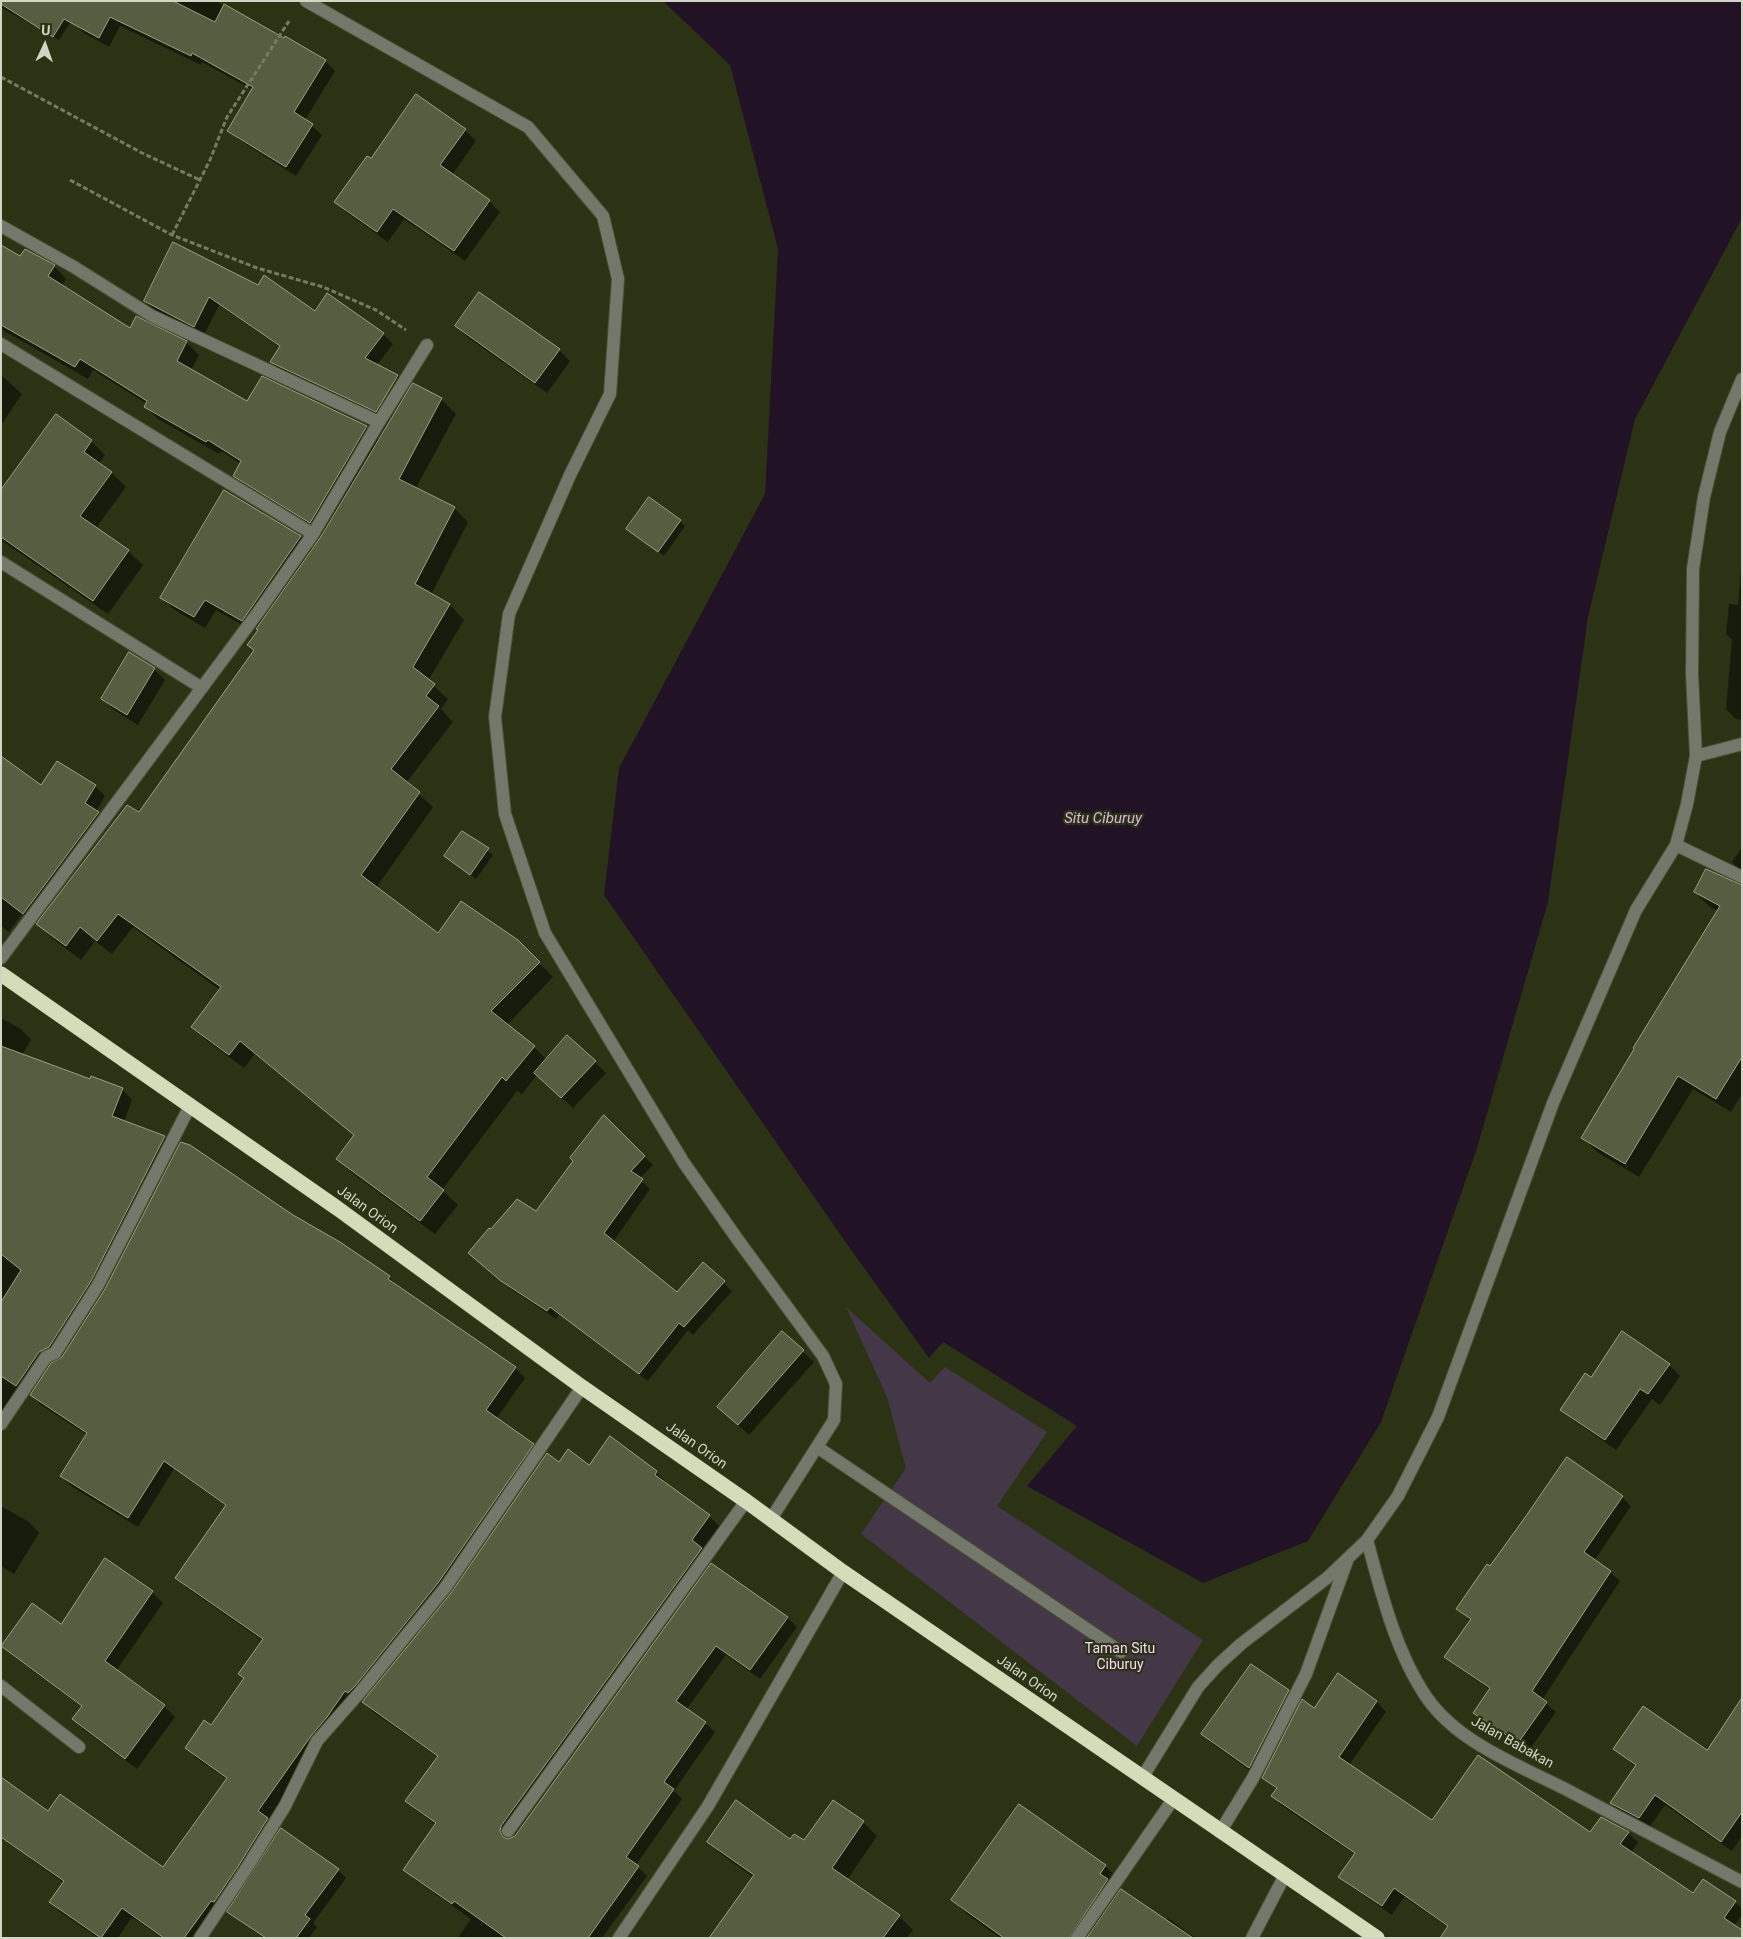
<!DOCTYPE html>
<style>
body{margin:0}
#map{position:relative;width:1743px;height:1939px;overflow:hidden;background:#2c3315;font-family:Roboto,sans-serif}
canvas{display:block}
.frame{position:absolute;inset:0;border:2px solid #d0d5c4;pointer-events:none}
.north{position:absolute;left:20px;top:20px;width:50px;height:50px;-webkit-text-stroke:4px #2c3315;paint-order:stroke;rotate:3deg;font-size:14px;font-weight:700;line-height:20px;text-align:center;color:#d0d5c4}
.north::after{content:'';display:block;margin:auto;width:18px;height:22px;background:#d0d5c4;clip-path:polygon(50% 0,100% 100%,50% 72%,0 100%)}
</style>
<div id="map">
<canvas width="1743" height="1939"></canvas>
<div class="frame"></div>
<div class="north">U</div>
</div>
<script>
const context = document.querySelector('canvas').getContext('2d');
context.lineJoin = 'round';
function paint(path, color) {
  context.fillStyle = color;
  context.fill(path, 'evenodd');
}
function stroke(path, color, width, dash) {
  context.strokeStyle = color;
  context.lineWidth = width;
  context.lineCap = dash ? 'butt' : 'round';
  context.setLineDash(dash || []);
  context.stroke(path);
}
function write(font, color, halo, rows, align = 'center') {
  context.font = font + ' Roboto,sans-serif';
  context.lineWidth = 4.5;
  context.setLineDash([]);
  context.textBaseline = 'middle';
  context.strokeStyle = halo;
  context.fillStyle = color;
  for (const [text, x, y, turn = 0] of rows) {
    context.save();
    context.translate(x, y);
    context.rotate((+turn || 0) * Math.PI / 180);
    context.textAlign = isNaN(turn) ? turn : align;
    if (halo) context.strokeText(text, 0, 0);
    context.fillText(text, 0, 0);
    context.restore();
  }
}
const green = new Path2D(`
 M846,1307L930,1383L945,1367L1047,1432L997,1506L1203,1640L1137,1746L861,1534L906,1468L887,1397Z`);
const water = new Path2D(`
 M663,1H1742V218L1635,419L1588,617L1548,902L1477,1148L1381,1422L1308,1541L1203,1583L1027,1486L1077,1426L943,1342L929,1358L849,1247L604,895L619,768L765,494L778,249L730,65Z`);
const shadow = new Path2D(`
 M1,1H216L285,40L286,38L325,61L335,71L305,120L322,135L296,176L239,140L229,131L253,90L202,62L201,65L120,26L109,47L84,33L74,23L80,8L59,40L2,8Z
 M465,130L476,141L452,175L489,201L500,212L465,261L404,219L388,242L347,213L336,202Z
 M1,246L20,258L54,266L66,279L62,286L131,330L186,342L199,355L191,370L247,402L262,378L367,427L380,440L441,399L456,414L416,488L454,508L468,522L431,595L450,605L464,620L428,681L448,699L441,709L453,722L406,783L433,807L376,888L438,935L517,941L553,977L507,1025L534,1047L547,1060L595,1062L606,1073L573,1108L537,1075L522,1094L517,1091L442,1190L458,1205L435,1234L352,1173L338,1159L355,1136L255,1054L244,1068L207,1041L192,1027L220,990L133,927L112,954L95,941L81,960L52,938L38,924L139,814L255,651L260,631L256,627L253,631L216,610L205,628L173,609L162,598L225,491L301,537L313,550L324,535L247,488L234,475L241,464L221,451L219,454L158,419L145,407L147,404L93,370L88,379L1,329Z
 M258,286L315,312L383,334L393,344L377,365L398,376L407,386L386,420L375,415L398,378H395L373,414L281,372L272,362L281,348L219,305L204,335L155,311L145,301Z
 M456,326L559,350L570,361L547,393L467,337Z
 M1,375L22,394L1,425Z
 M91,441L105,455L99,464L112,473L126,487L96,528L128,551L143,565L108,614L1,540V492Z
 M680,521L685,526L664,556L628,529Z
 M1742,556V720L1736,719L1726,709L1732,640L1726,634L1729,604L1738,605Z
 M154,669L165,680L138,725L114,710L103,699Z
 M1,768L42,787L95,786L105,796L96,812L109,823L34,923L22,914L9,932L1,926Z
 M462,832L493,855L476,879L446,856Z
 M1742,847V872L1732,862Z
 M1742,885V1094L1731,1112L1693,1089L1639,1177L1597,1152L1583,1138L1718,911L1709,906L1695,892Z
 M1,1018L21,1029L31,1040L22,1055L91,1081L122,1089L132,1100L124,1122L165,1137L175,1147L60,1357L49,1363L1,1426Z
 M604,1117L653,1165L639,1179L650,1189L613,1242L677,1294L703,1264L732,1291L693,1335L688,1330L648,1381L559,1314L556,1319L511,1289L478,1261L491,1231L537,1212Z
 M292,1216L389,1277L399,1287L515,1368L525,1378L496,1419L533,1445L543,1455L320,1746L268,1821L277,1829L201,1938H162L132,1917L118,1938H98L60,1912L50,1902L64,1883L32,1860L22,1850L49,1812L164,1869L228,1780L196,1758L187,1748L211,1727L245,1678L263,1641L187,1588L177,1578L226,1506L174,1469L138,1527L71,1486L61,1476L87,1435L41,1405L32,1395Z
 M783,1333L814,1362L749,1435L718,1407Z
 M1669,1365L1680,1376L1660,1405L1652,1399L1616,1450L1573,1420L1562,1409L1591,1379Z
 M559,1464L656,1472L666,1482L665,1484L709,1516L719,1526L702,1549L711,1558L510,1836V1841L515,1837L711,1565L788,1618L797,1627L760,1679L726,1655L686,1710L705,1723L715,1732L674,1791L682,1799L636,1865L647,1876L602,1938H458L471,1919L414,1879L405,1869L436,1825L416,1810L407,1801L438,1757L373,1712L364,1702Z
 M1622,1497L1631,1506L1594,1561L1610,1572L1620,1581L1542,1700L1556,1712L1528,1752L1484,1722L1475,1712L1490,1690L1456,1666L1446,1656L1471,1621L1458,1609L1490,1568Z
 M1,1506L29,1522L39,1533L14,1574L1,1566Z
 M105,1560L152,1592L163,1603L116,1671L164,1706L175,1717L137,1769L84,1730L73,1719L82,1707L13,1656L2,1645L61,1626Z
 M1338,1675L1377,1702L1386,1712L1349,1765L1432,1822L1590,1834L1601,1818L1628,1833L1638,1842L1631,1853L1693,1895L1735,1902L1742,1908V1915L1734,1926L1449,1928L1404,1897L1392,1915L1350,1886L1340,1877L1356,1855L1282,1806L1273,1796L1277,1790L1264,1777Z
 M1288,1691L1299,1702L1260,1778L1214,1745L1203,1734Z
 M1742,1702V1836L1732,1851L1665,1805L1649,1828L1621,1813L1611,1803L1636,1767L1614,1749L1707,1751Z
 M833,1801L863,1822L877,1836L847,1880L899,1916L913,1930L907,1938H710L753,1877L722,1855L708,1842L791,1840L804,1842Z
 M281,1830L338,1870L346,1878L313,1923L317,1927L309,1938H264L237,1919L229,1911Z
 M1105,1866L1119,1879L1114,1887L1120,1893L1166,1921L1168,1918L1195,1938H1099L1084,1929L1078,1938H1000L967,1914L953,1900Z`);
const building = new Path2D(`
 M1,1H173L215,22L224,4L284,38L285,36L326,60L294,112L313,124L286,167L227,131L253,87L192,53L191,56L110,17L99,38L64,19L53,37L1,4Z
 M416,94L466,129L440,165L490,200L454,251L393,209L377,232L334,202L367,156L371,158Z
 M173,242L258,285L264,275L315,311L327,293L384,333L365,358L398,375L376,412L270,362L280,346L209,297L194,327L144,301Z
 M1,245L20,256L25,249L55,265L48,276L130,328L136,316L187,341L177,361L247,401L262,376L367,426L310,523L233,476L241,461L208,440L206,442L144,407L147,401L80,359L75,367L1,325Z
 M479,292L560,349L535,383L455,326Z
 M413,383L442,398L399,479L455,507L415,584L450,604L413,667L435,684L426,696L439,706L391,769L420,792L361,875L438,933L461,901L518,940L540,962L491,1011L535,1046L506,1081L502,1077L427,1177L444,1190L420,1221L336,1159L354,1135L240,1041L229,1055L191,1027L221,987L118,914L97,941L80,927L66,946L36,924L127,805L139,812L254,650L247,645L258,630L256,629L320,538Z
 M56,414L92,440L84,452L112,472L80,516L129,550L93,601L1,537V490Z
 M224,490L301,536L242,621L205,600L194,617L160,598Z
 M649,497L681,520L658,552L626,529Z
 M129,652L155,668L127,715L101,699Z
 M1,756L41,785L57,761L96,785L85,803L99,812L23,914L1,897Z
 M462,831L489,848L470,875L444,856Z
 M1706,869L1742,885V1057L1716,1099L1678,1076L1625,1164L1581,1138L1634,1049L1633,1048L1720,906L1694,892Z
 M567,1035L596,1061L561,1098L534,1073Z
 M1,1046L90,1079L91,1076L123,1088L112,1116L165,1136L91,1281L49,1347L39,1352L16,1386L1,1376V1302L21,1270L1,1254Z
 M604,1115L645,1156L631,1171L643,1179L604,1233L677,1292L703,1262L725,1281L684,1327L679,1323L639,1374L550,1307L547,1311L501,1281L468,1253L489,1228L491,1229L517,1199L536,1211L573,1161L570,1158Z
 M181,1142L190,1145L293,1215L340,1242L390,1276L388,1279L516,1367L486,1410L534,1444L438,1583L355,1686L348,1693L345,1691L327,1717L311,1736L258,1811L268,1818L239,1865L214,1902L211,1901L184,1938H164L122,1908L101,1938L49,1902L64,1881L1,1837V1777L48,1811L60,1794L163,1867L227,1778L185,1748L204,1720L211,1725L244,1678L238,1674L263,1639L175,1578L226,1505L164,1461L128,1518L60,1476L87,1433L30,1395L51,1363L62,1357L105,1289Z
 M782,1331L804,1350L738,1425L717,1407Z
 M1622,1331L1670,1364L1648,1394L1640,1389L1605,1440L1560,1410L1585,1373L1591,1377Z
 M610,1436L657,1471L655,1475L710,1515L692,1540L702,1548L501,1826L500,1831L503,1837L508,1839L515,1836L711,1563L788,1617L750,1670L716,1646L676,1701L706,1722L664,1782L674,1789L626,1857L639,1866L588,1938H506L454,1901L452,1904L403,1870L436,1823L405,1801L438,1756L362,1702L451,1593L547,1453L559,1462L568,1449L589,1465Z
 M1567,1457L1623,1496L1584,1552L1611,1571L1532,1691L1547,1702L1518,1743L1473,1713L1490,1688L1444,1657L1471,1619L1456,1609L1487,1564L1490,1566L1526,1516Z
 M105,1558L153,1591L105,1661L165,1705L125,1759L72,1719L82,1706L1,1646L32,1603L61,1624Z
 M1251,1664L1289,1690L1249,1768L1201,1734Z
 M1338,1673L1377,1701L1339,1757L1432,1820L1478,1755L1590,1832L1601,1817L1629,1832L1620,1844L1693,1893L1703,1879L1736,1901L1724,1918L1742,1930V1938H1440L1448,1926L1394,1888L1382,1906L1338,1877L1355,1853L1271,1796L1277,1788L1262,1778L1302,1699L1314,1708Z
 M1742,1698V1812L1721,1842L1655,1795L1639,1818L1610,1803L1636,1765L1613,1749L1643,1706L1707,1750Z
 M736,1800L790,1839L794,1834L804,1840L833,1800L864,1821L832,1868L900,1915L883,1938H709L754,1875L707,1842Z
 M1019,1804L1106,1865L1100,1874L1108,1879L1069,1938H1004L951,1900Z
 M281,1828L339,1869L305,1915L310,1919L296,1938H266L227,1912Z
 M1121,1889L1193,1938H1087Z`);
const path = new Path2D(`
 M1,77L142,153L200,180
 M70,180L172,235L257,268L323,287L376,310L406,330
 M172,235L210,160L227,117L289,21`);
const minor = new Path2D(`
 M306,1L528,127L603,216L618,279L610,394L570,475L509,614L495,717L505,814L545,933L684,1163L738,1240L823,1356L836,1384L834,1420L771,1519
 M1,226L74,267L152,316L379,422
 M1,344L313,534
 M1,562L202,688
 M1696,756L1742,744
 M1676,845L1742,877
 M1,958L259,611L313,534L379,422L427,345
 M1,1424L46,1357L55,1353L98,1285L190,1106
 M817,1447L1121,1652
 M1367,1540C1381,1592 1396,1653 1427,1698C1459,1744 1523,1767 1571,1792C1628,1822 1685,1852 1742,1882
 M1,1686L79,1747
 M1142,1778L1198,1687L1218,1665L1241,1644L1327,1578L1367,1540L1398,1496L1438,1417L1553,1103L1636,910L1676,845L1687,804L1696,756L1692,674L1693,569L1704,497L1720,432L1742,379
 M508,1831L746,1501
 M1220,1832L1253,1778L1306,1674L1347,1561
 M200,1938L246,1869L285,1806L317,1741L361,1691L445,1588L582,1387
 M619,1938L708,1806L843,1572
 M1077,1938L1174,1798
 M1252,1938L1285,1875`);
const highway = new Path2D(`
 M1,974L337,1208L582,1387L746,1501L843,1572L1377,1938`);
const streetNames = [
 ["Jalan Orion",367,1210,36],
 ["Jalan Orion",696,1446,35],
 ["Jalan Orion",1027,1679,35],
 ["Jalan Babakan",1512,1743,29]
];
const parkNames = [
 ["Taman Situ",1120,1649],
 ["Ciburuy",1120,1665]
];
const waterNames = [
 ["Situ Ciburuy",1103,819]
];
paint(green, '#443747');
paint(water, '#221226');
paint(shadow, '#0007');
paint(building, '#565d40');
stroke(building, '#99a280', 1);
stroke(minor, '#4a5034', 14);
stroke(highway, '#4a5034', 16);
stroke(path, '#757b63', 3, [5, 2.5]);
stroke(minor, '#74786a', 12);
stroke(highway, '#d4ddba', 15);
write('14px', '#d0d5c4', '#2c3315', streetNames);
write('14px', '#f4d6fc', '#2c3315', parkNames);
write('italic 15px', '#d9b4e2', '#2c3315', waterNames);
</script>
